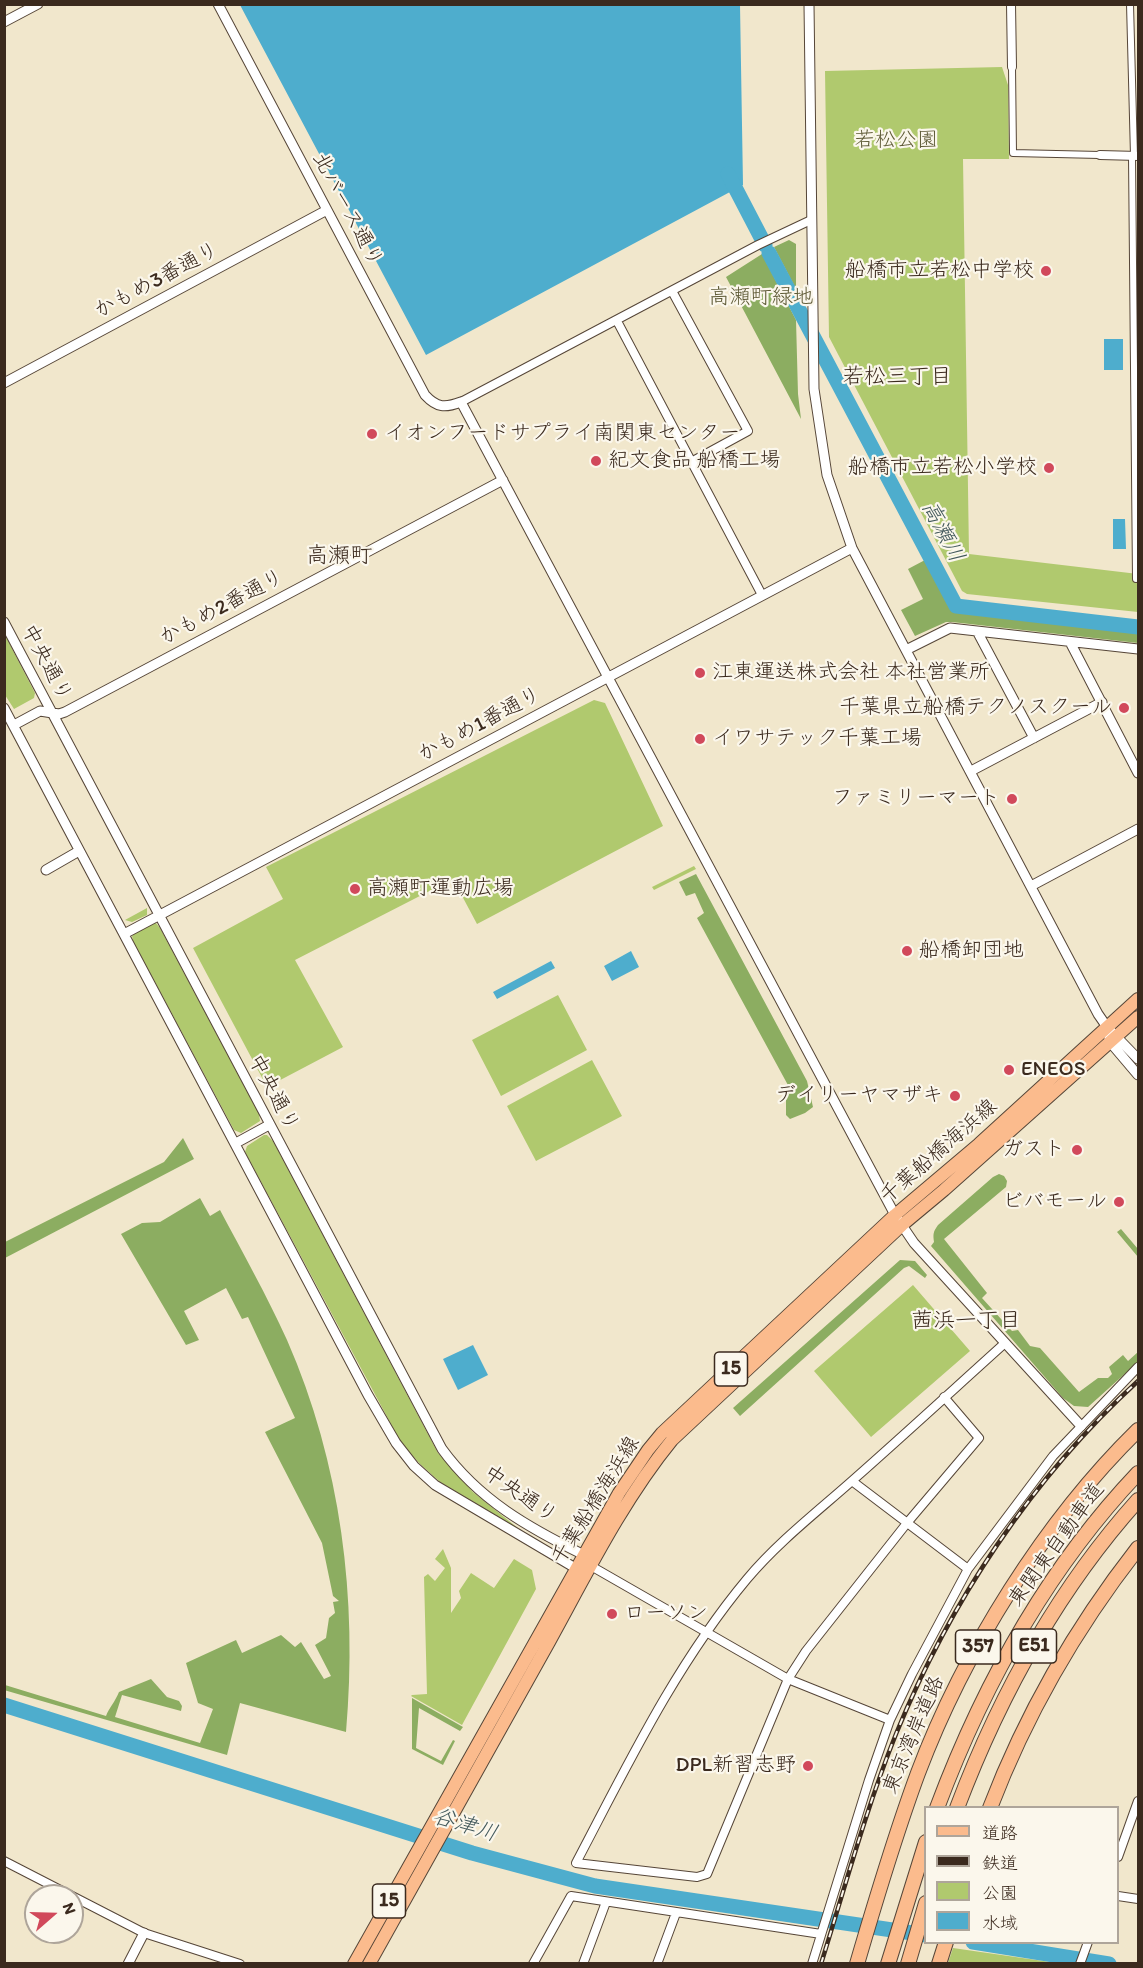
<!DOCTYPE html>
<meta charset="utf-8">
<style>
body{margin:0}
#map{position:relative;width:1143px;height:1968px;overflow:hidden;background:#f1e7cc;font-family:Itim,"Klee One",sans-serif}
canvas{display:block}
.frame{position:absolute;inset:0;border:6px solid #3b2a1e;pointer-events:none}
.legend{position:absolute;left:924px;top:1806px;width:195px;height:138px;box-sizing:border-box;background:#fbf7ec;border:2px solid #aea59a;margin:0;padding:8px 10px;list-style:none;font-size:18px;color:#3b2a1e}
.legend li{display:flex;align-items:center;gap:12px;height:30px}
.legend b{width:30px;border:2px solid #aea59a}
.north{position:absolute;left:24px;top:1884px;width:60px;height:60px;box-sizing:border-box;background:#fbf7ec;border:2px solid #aea59a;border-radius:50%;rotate:70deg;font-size:16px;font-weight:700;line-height:24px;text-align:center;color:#3b2a1e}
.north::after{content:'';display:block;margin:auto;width:21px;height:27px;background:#d1495b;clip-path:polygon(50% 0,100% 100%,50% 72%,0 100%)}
</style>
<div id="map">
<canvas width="1143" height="1968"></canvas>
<div class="frame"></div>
<ul class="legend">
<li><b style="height:8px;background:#fbbb8d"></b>道路</li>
<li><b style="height:8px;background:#3b2a1e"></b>鉄道</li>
<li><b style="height:16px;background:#b0c96e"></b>公園</li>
<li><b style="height:16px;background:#4eadcd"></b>水域</li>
</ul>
<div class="north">N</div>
</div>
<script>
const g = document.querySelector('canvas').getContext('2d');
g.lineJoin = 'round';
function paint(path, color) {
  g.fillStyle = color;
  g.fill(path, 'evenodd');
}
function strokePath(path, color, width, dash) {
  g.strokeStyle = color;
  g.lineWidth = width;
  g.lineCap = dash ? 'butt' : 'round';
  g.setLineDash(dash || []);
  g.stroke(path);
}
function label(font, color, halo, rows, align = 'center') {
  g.font = font + ' Itim,"Klee One",sans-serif';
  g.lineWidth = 4.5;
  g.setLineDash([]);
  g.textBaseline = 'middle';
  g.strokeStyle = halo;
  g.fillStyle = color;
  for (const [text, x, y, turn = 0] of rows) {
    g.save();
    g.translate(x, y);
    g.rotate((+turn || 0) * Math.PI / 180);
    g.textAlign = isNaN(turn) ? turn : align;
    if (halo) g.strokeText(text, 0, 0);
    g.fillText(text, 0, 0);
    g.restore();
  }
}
paint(new Path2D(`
 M1002 67 1008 85 1009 159H963L969 554 1138 574V612L967 594 962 591 829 337 825 71Z
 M5 635 35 693 34 698 14 709 5 695Z
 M594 700 605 703 663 826 477 924 453 879 295 960 343 1047 267 1087 193 948 283 899 266 867Z
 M694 866 696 869 654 890 652 887Z
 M147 908V915L132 922 125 920Z
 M153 923H156L160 928 259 1114 260 1121 241 1133 234 1130 133 941 132 936 134 934Z
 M558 995 587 1050 501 1096 472 1040Z
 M592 1060 622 1116 536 1161 507 1106Z
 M264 1135H267L273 1141 438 1453 473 1492 519 1529 440 1482 419 1463 400 1441 245 1152 247 1146Z
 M913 1285 970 1351 871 1437 814 1371Z
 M443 1549 451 1568V1613L461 1598 459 1591 471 1573 494 1588 514 1559 532 1570 536 1589 462 1725 411 1696 412 1695 427 1694 424 1577 428 1574 435 1581 445 1568 435 1559Z
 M953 1948 1057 1963H948Z`), '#b0c96e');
paint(new Path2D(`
 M789 240 796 244V289L774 247Z
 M762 254 796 320 798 394 801 419 726 277Z
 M925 560 952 611 1138 631V643L952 622H946L915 636 901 610 923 599 908 569Z
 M696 874 807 1081 813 1107 805 1113 790 1119 786 1115V1100L789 1087 697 918 704 913 695 893 686 896 679 882Z
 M183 1138 194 1159 5 1258V1242L164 1162Z
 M999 1174 1004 1176 1007 1181 1006 1187 944 1239 987 1293 982 1298 1012 1331 1018 1330 1030 1346 1040 1348 1079 1392 1098 1378H1108L1112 1374 1109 1367 1123 1355 1128 1361 1138 1352V1362L1088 1407 1074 1406 1063 1398 931 1246 934 1242C933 1234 933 1232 938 1225L993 1177Z
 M200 1198 210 1216 220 1210C243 1253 267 1296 287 1340 341 1463 358 1599 346 1732L240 1703 227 1755 4 1690 5 1685 106 1716C109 1708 115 1702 119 1692L151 1679 167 1697 179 1701 182 1706 181 1711 122 1695 115 1717 200 1743 213 1709 198 1703 186 1663 236 1640 242 1653 281 1635 295 1647 301 1642 324 1679 331 1676 315 1645 326 1638 329 1618 335 1613 333 1602 339 1601 333 1596 322 1543 265 1432 295 1418 248 1317 242 1319 226 1288 184 1311 199 1340 186 1345 121 1234 142 1223 160 1222Z
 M1121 1229 1138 1249V1257L1117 1232Z
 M900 1260 915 1261 927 1275 925 1278 909 1266 904 1268 740 1416 733 1408Z
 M412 1698 463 1727 460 1731 419 1708 416 1748 441 1761 453 1740 455 1741 443 1765 412 1749Z`), '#8cad61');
paint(new Path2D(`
 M240 5H740L743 185 426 355Z
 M1104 339H1123V370H1104Z
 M1113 519H1125L1126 549H1113Z
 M631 951 639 967 612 981 604 966Z
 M551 961 555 968 497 999 493 992Z
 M473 1345 488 1375 458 1390 443 1359Z`), '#4eadcd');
strokePath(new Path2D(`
 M728 174 765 245
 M769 253 956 606 1138 627
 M4 1705 472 1853 595 1886 926 1935
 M973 1942 1109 1964`), '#4eadcd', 15);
const pedestrian = new Path2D(`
 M1130 4 1134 156
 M1012 67 1013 153 1100 155
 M1132 156 1136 579`);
const minor = new Path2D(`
 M1011 4 1012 67
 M1100 155 1138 156
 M672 291 748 431 693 461
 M617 321 762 595
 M461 402 758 245 811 220
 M944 1397 979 1438 907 1523 806 1651 788 1679 707 1874 697 1877 576 1863C627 1766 676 1664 747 1579 778 1542 817 1512 853 1480 904 1435 954 1389 1005 1343
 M852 1481 968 1569
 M591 1566 788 1679 890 1720
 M1118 1857 1138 1801
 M4 1861 144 1933 240 1964
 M1118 1896 1138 1899
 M533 1964 571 1896 821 1934
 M583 1964 606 1902
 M657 1964 676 1913
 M812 1964 869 1780 890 1720 912 1674 968 1569 1053 1456 1138 1367
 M1080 1964 1088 1942`);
const tertiary = new Path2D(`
 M218 4 425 395C437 408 445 408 461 402L895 1215 914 1243 1081 1426
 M809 4 814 389 827 475 852 548 1098 1014 1107 1027 1138 1059
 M4 22 38 4
 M4 383 327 210
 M4 622 442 1449C479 1500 529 1528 584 1555L587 1559
 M978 633 1034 738
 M1070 642 1138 773
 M906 650 950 628 1138 649
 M4 708 368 1395 396 1443 414 1466 435 1485 577 1569 581 1568
 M14 725 40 711 59 714 65 712 503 480
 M971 771 1102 702
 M46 870 79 851
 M1031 886 1138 829
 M124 934 852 548
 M1109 1038 1110 1042 1138 1075
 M236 1143 269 1125
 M128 1964 144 1933`);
const primary = new Path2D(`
 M354 1964 619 1493 648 1450 662 1433 895 1215 979 1144 1138 999
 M369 1964C429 1856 489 1749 549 1642 587 1573 623 1500 672 1440L902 1225 944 1190 1138 1017`);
const trunk = new Path2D(`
 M990 1808C1026 1714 1077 1626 1138 1548
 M857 1964C876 1899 895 1835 918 1773 964 1651 1045 1521 1138 1430
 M939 1964 946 1942`);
const motorway = new Path2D(`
 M937 1808C983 1685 1048 1568 1138 1473
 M957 1808C999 1697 1059 1588 1138 1500
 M888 1964 926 1842
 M908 1964 926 1903`);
strokePath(pedestrian, '#564638', 8);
strokePath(minor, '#564638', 10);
strokePath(tertiary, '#564638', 11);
strokePath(primary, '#564638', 14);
strokePath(trunk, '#564638', 16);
strokePath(motorway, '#564638', 16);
strokePath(pedestrian, '#fff', 6);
strokePath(minor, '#fff', 8);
strokePath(tertiary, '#fff', 9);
strokePath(primary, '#fbbb8d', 12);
strokePath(trunk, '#fbbb8d', 14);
strokePath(motorway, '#fbbb8d', 14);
const rail = new Path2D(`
 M821 1964C845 1887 866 1809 896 1734 950 1602 1032 1478 1138 1381`);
strokePath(rail, '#3b2a1e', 4.5);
strokePath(rail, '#fbf7ec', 2, [7]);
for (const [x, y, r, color] of [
 [1046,271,6,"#d1495b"],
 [372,434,6,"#d1495b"],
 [596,461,6,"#d1495b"],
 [1049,468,6,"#d1495b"],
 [700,673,6,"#d1495b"],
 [1124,708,6,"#d1495b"],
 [700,739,6,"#d1495b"],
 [1012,799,6,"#d1495b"],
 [355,889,6,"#d1495b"],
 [907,951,6,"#d1495b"],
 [1009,1070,6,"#d1495b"],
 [955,1096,6,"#d1495b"],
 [1077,1150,6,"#d1495b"],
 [1119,1202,6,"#d1495b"],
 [612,1614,6,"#d1495b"],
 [808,1766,6,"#d1495b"]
]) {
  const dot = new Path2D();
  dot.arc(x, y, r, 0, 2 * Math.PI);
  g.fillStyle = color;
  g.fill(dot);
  strokePath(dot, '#fbf7ec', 2);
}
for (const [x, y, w] of [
 [731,1369,33],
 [1034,1646,45],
 [978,1647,45],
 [389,1901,33]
]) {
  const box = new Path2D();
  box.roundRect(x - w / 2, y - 17, w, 34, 4.5);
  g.fillStyle = '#fbf7ec';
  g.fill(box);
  strokePath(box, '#3b2a1e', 1.5);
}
label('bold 20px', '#3b2a1e', null, [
 ["15",731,1369],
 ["E51",1034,1646],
 ["357",978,1647],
 ["15",389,1901]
]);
label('21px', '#5e5a36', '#fbf7ec', [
 ["若松公園",896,141],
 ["高瀬町緑地",761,298]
]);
label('21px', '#3b2a1e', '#fbf7ec', [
 ["北バース通り",347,210,62],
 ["かもめ3番通り",157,281,-28],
 ["かもめ2番通り",222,608,-28],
 ["中央通り",46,663,62],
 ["かもめ1番通り",480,725,-28],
 ["中央通り",273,1093,62],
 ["千葉船橋海浜線",939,1152,-41],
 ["中央通り",520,1495,35],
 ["千葉船橋海浜線",596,1501,-58],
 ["東関東自動車道",1057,1545,-54],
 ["東京湾岸道路",914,1735,-67]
]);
label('21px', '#3b2a1e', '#fbf7ec', [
 ["船橋市立若松中学校",1034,271],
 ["イオンフードサプライ南関東センター",384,434,"left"],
 ["紀文食品 船橋工場",608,461,"left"],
 ["船橋市立若松小学校",1037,468],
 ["江東運送株式会社 本社営業所",712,673,"left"],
 ["千葉県立船橋テクノスクール",1112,708],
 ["イワサテック千葉工場",712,739,"left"],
 ["ファミリーマート",1000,799],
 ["高瀬町運動広場",367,889,"left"],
 ["船橋卸団地",919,951,"left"],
 ["ENEOS",1021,1070,"left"],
 ["デイリーヤマザキ",943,1096],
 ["ガスト",1065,1150],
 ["ビバモール",1107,1202],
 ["ローソン",624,1614,"left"],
 ["DPL新習志野",796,1766]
], 'right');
label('22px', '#3b2a1e', '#fbf7ec', [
 ["若松三丁目",897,377],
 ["高瀬町",339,556],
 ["茜浜一丁目",966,1321]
]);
label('italic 22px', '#42585b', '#fbf7ec', [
 ["高瀬川",942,532,62],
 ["谷津川",465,1826,17]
]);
</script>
